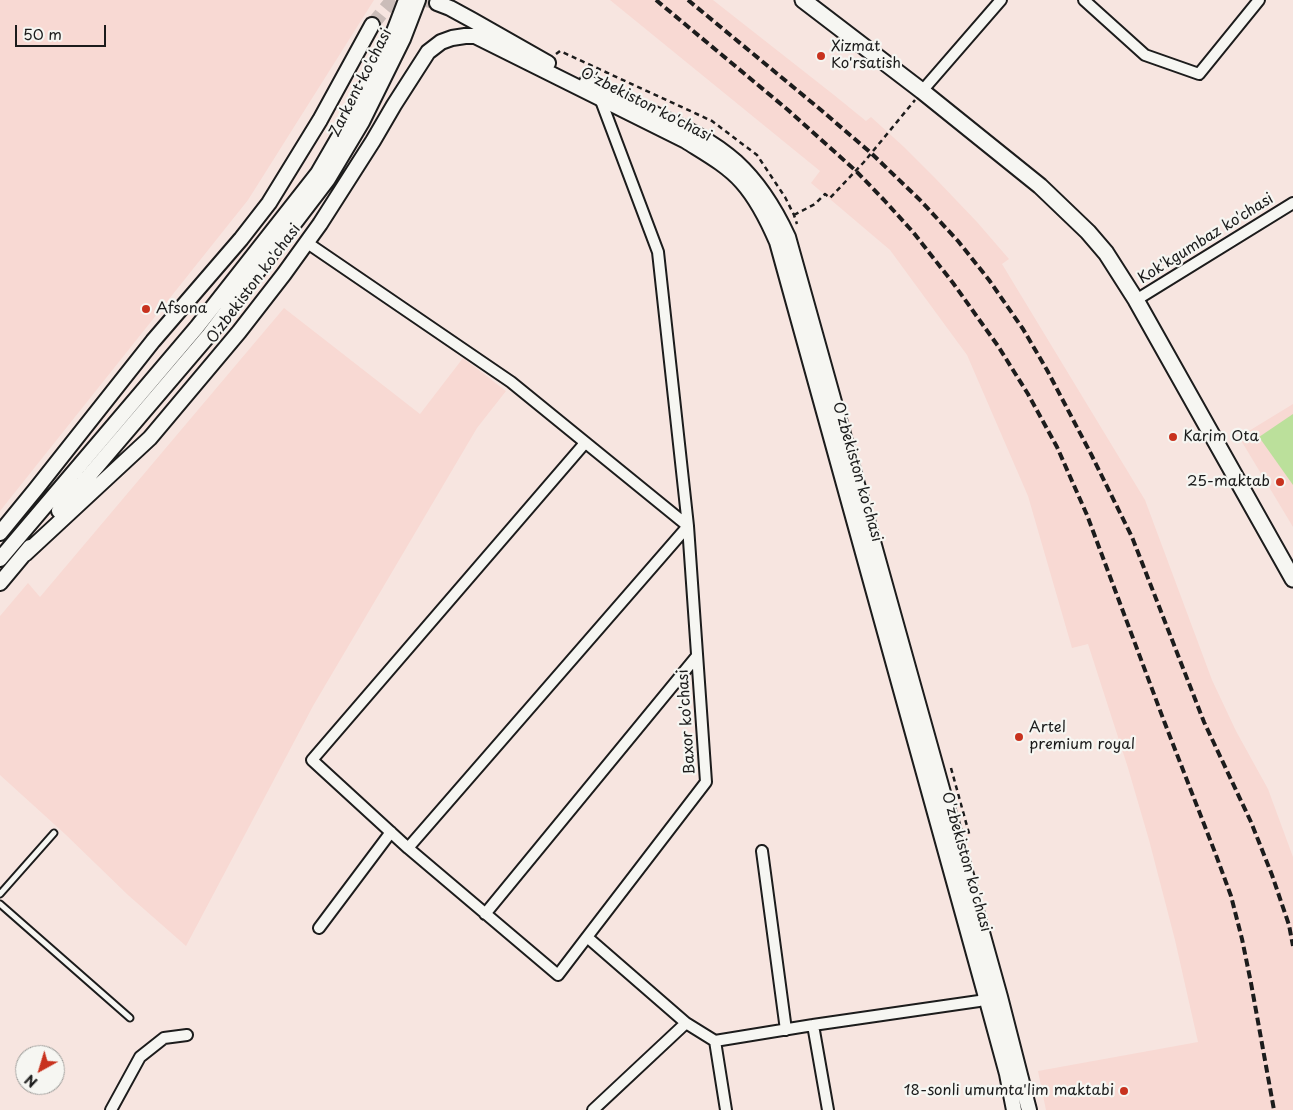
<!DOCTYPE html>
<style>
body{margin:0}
#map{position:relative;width:1293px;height:1110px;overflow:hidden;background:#f7e5e0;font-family:"Playpen Sans",sans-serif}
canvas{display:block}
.north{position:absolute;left:15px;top:1045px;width:50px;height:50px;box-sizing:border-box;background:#f6f6f2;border:1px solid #9f9f9c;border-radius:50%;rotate:219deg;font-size:14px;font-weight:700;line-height:20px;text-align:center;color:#1c1c1c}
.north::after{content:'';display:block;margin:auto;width:18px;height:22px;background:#c8321e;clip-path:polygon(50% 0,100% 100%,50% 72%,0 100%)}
.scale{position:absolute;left:15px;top:25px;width:91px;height:22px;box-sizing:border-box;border:2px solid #1c1c1c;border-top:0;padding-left:6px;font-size:15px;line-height:18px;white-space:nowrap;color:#1c1c1c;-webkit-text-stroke:4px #f6f6f2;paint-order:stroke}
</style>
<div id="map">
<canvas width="1293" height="1110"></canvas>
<div class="north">N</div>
<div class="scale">50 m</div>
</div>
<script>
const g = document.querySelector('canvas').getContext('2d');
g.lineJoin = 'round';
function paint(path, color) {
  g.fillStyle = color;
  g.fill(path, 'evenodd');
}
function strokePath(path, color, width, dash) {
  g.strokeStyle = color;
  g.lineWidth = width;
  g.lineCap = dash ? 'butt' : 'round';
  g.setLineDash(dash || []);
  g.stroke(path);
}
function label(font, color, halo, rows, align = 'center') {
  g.font = font + ' "Playpen Sans",sans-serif';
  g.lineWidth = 4.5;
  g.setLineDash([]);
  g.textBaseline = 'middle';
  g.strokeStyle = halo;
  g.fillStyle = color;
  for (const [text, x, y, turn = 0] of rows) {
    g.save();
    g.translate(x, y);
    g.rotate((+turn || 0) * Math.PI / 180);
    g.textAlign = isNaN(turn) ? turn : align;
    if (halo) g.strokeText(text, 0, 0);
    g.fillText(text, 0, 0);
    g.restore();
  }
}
paint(new Path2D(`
 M0 0H374L248 200 0 511Z
 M610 0H713L834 95 866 121 871 117 904 147 935 178 977 222 1009 259 1002 264 1145 500 1212 680 1236 731 1268 789 1293 857V1110H1046L1038 1071 1198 1042 1175 940 1149 840 1128 768 1088 644 1072 648 1028 496 967 355 890 250 811 183 820 171Z
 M284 308 420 414 463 358 506 391 477 428 313 706 186 946 128 895 65 834 0 775V616L28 583 40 597Z
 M1293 404V527L1239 437Z`), '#f8d9d3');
paint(new Path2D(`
 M1293 414V485L1259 437Z`), '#bbe09b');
strokePath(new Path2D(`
 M426 0 437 3
 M372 25 390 3 395 0`), '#cbbdb9', 14, [14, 7]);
const service = new Path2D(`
 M0 894 54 833
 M0 904 130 1018`);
const minor = new Path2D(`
 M1084 0 1145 55 1199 74 1259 0
 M922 91 1001 0
 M306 242 511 382 688 526 706 782 587 937
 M1136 300 1293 203
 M585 443 312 760 408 848 688 526 658 252 600 98
 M408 848 558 975 587 937 686 1023
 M762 851 786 1030
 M485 914 697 656
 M319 928 391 832
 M813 1025 828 1110
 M715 1041 813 1025 979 1001 986 997
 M715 1041 726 1110
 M111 1110 140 1057 164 1038 187 1035
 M593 1110 686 1023 715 1041`);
const secondary = new Path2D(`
 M437 3 450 8 472 20 548 63
 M587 82C611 93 634 104 657 115 685 128 713 141 736 162 759 183 775 209 788 237L1000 997 1029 1110
 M59 511 209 335 328 179 362 122 403 39 418 0
 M0 533 36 489 153 341 241 239 269 203 320 120 372 25
 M25 554 150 438 239 332 284 274 320 224 373 141 394 105 428 52 441 42 452 38 465 36H475L686 141C705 153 727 165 742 182 758 200 768 221 777 242L986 997 1007 1074 1014 1110
 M0 559 197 327 318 173 351 116 393 34 406 0
 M0 583 30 547`);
const primary = new Path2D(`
 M803 0 922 91 1040 186 1088 232 1106 253 1136 300 1293 579`);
strokePath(service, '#1c1c1c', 9);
strokePath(minor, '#1c1c1c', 14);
strokePath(secondary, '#1c1c1c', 18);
strokePath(primary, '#1c1c1c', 19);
strokePath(new Path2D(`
 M556 54 560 51 712 121 757 155 785 197 794 215 797 224
 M794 215 815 204 825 194 830 198 864 162 915 100
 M951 768 970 837`), '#1c1c1c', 2.5, [5, 4]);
strokePath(service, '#f6f6f2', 5);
strokePath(minor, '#f6f6f2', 10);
strokePath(secondary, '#f6f6f2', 14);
strokePath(primary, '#f6f6f2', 15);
strokePath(new Path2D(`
 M656 0 788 110 856 171 884 200 913 232 953 283 998 346 1028 394 1057 447 1087 515 1164 721 1216 855 1231 896 1242 939 1251 983 1274 1110
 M688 0 821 110 871 153 920 200 958 241 989 280 1023 329 1047 370 1091 454 1132 537 1204 722 1251 822 1272 875 1289 925 1293 946`), '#1c1c1c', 4, [8, 4]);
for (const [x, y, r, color] of [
 [821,56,5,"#c8321e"],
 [146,309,5,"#c8321e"],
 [1173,437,5,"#c8321e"],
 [1280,482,5,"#c8321e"],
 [1019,737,5,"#c8321e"],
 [1124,1091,5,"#c8321e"]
]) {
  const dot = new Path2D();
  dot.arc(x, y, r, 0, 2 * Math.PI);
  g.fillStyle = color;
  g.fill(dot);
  strokePath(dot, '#f6f6f2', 2);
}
label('15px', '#1c1c1c', '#f6f6f2', [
 ["Xizmat",831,47],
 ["Ko'rsatish",831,64],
 ["Afsona",156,309],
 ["Karim Ota",1183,437],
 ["25-maktab",1270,482,"right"],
 ["Artel",1029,728],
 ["premium royal",1029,745],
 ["18-sonli umumta'lim maktabi",1114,1091,"right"]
], 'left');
label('15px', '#1c1c1c', '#f6f6f2', [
 ["Zarkent ko'chasi",361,83,-63],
 ["O'zbekiston ko'chasi",646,105,27],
 ["Kok'kgumbaz ko'chasi",1206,239,-32],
 ["O'zbekiston ko'chasi",254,284,-53],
 ["O'zbekiston ko'chasi",857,472,74],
 ["Baxor ko'chasi",687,722,-94],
 ["O'zbekiston ko'chasi",966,862,74]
]);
</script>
